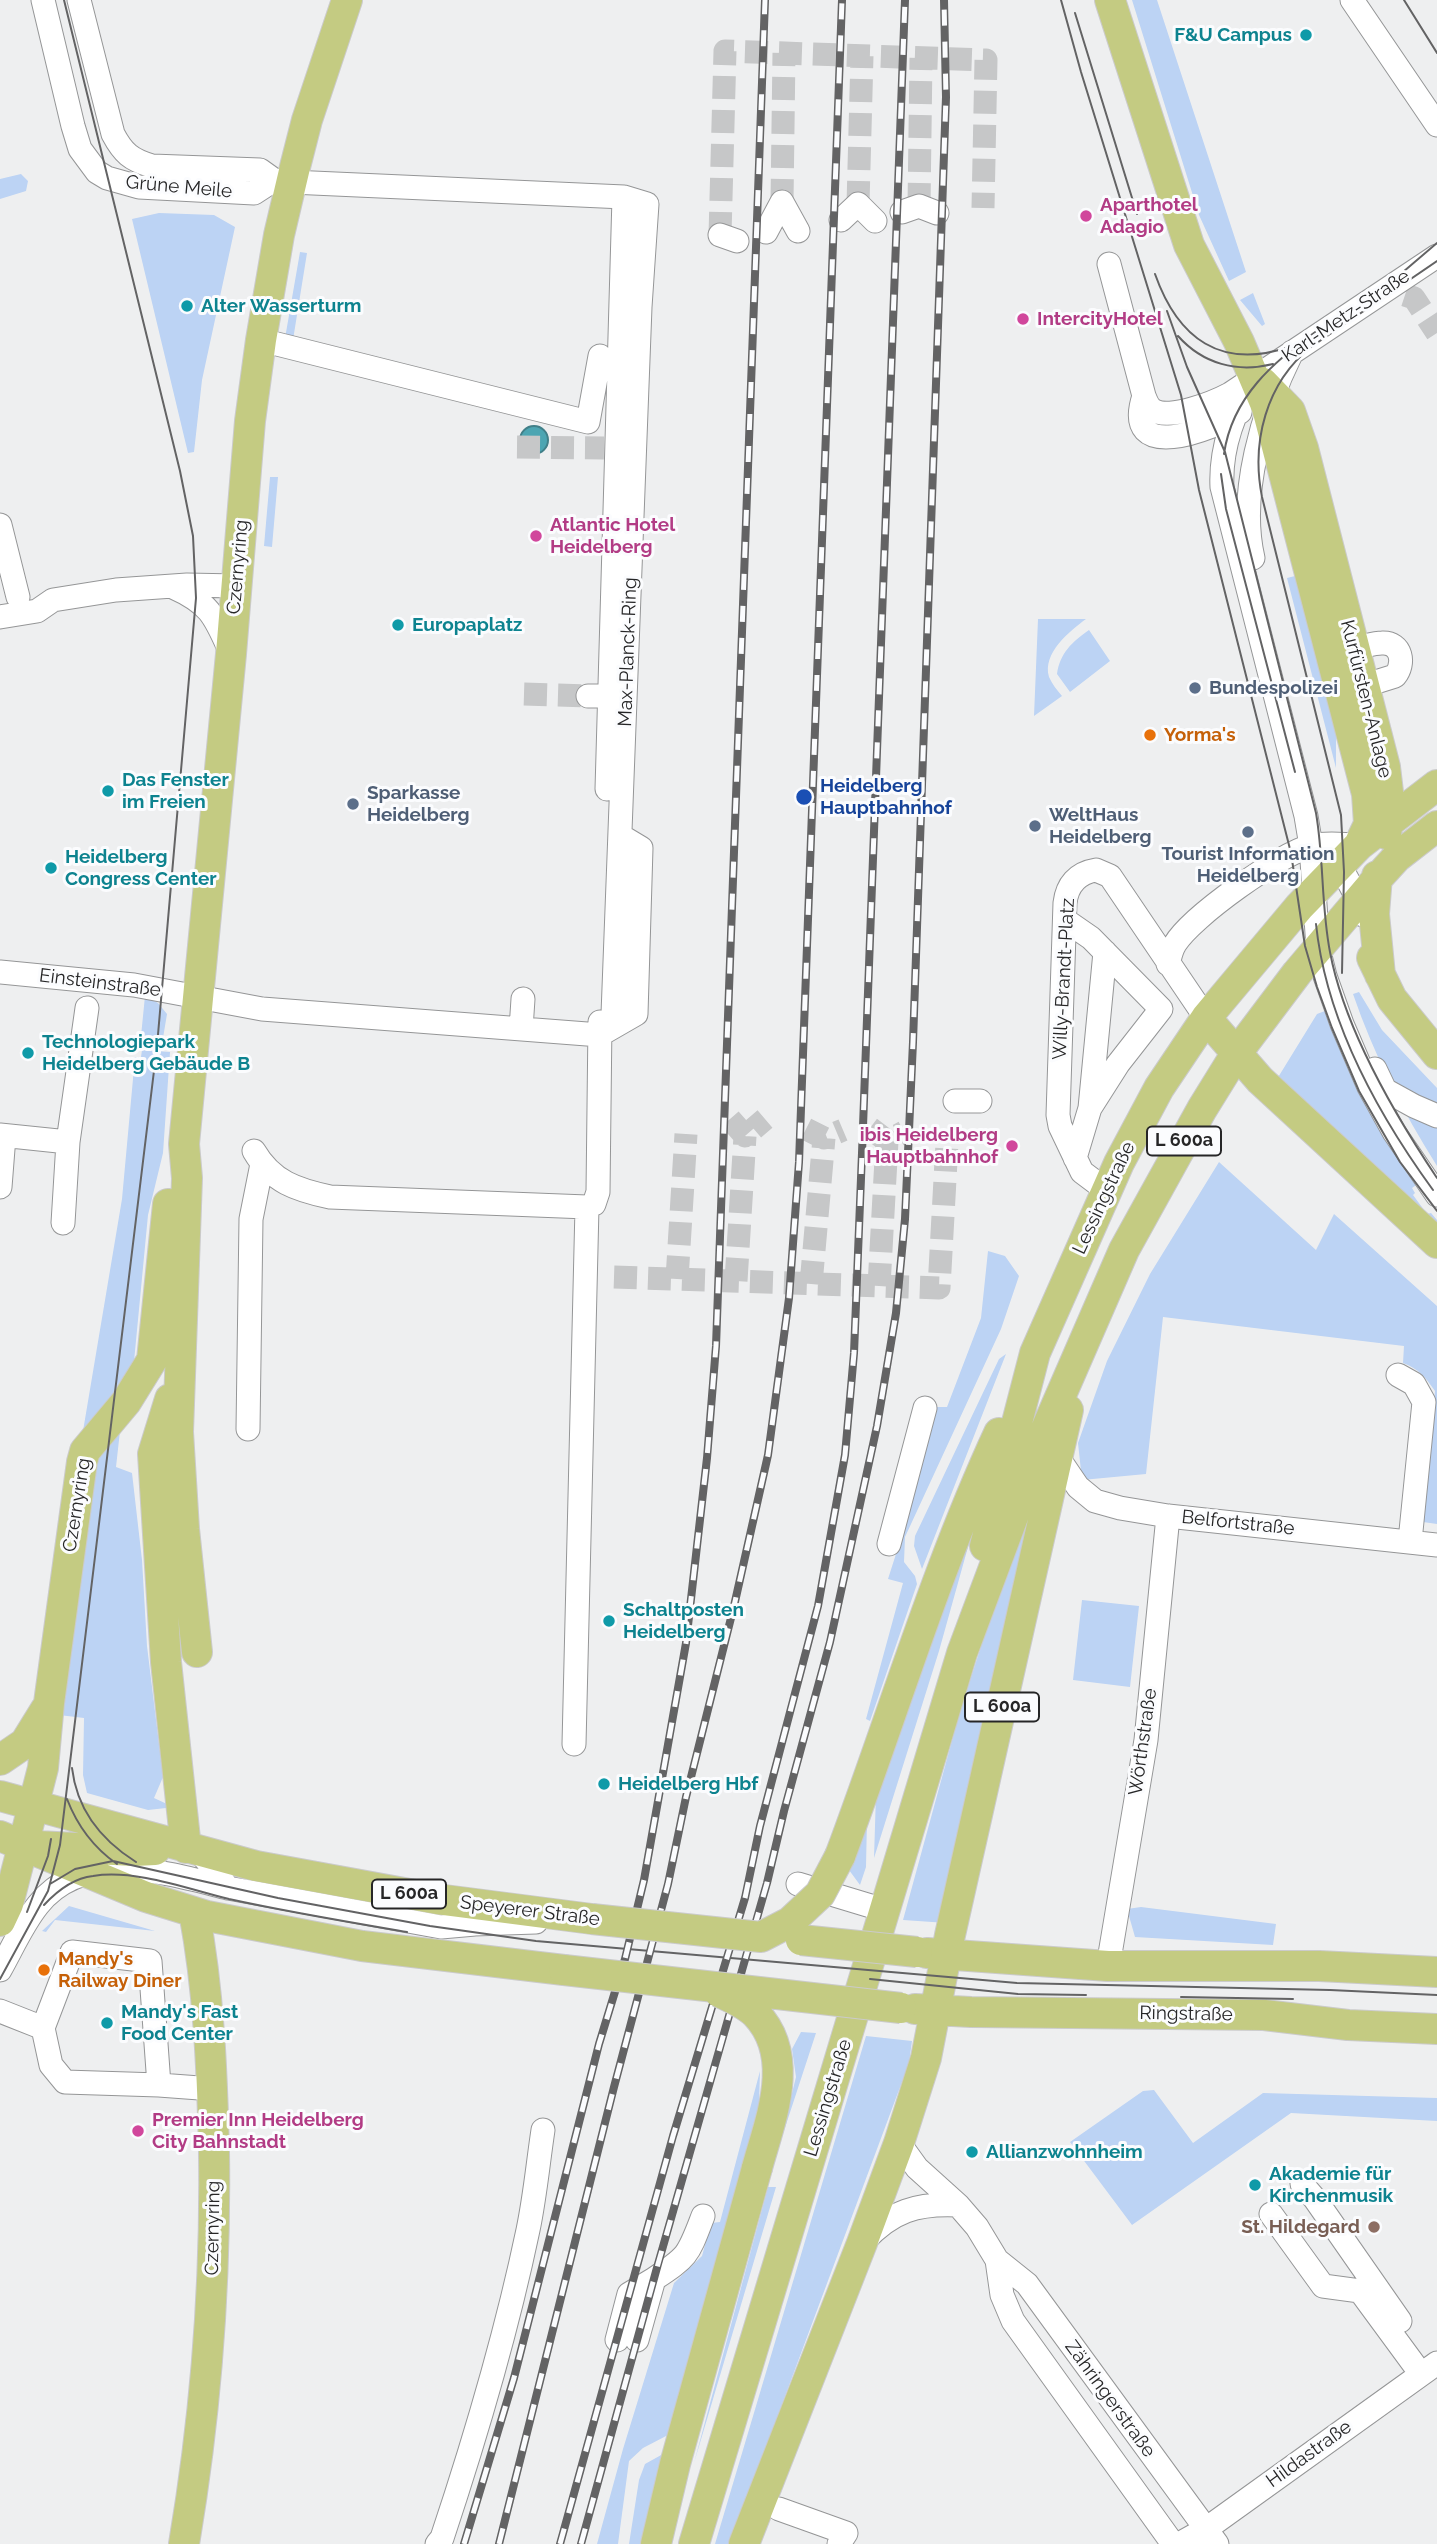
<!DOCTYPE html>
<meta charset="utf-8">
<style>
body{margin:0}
canvas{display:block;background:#eeeff0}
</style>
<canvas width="1437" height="2544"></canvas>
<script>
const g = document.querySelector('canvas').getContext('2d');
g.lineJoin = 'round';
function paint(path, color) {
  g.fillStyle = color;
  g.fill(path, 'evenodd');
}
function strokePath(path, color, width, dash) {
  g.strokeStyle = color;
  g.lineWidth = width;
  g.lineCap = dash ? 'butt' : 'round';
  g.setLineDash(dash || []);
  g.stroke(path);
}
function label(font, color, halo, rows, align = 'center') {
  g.font = font + ' Raleway,sans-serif';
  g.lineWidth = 6;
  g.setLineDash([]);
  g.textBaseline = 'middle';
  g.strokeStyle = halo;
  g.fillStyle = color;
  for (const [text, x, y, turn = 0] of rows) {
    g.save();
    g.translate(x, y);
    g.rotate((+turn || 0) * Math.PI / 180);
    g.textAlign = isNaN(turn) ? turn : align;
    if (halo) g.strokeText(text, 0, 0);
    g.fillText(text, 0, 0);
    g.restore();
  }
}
paint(new Path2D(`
 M1132 0H1157L1246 272 1229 281 1199 215Z
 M21 174 28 181 26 191 0 199V179Z
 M159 213 214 215 235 227 202 380 194 452 188 453 132 219Z
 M300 252 307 253 292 346 284 344Z
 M1253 293 1265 324 1262 326 1240 300Z
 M270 477H278L272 547 264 546Z
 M1295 576 1336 733V768L1287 578Z
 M1038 619H1086C1070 631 1042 653 1049 677 1052 684 1057 690 1062 696L1034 716Z
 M1089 630 1110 661 1070 692 1057 674C1060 653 1072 642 1089 630Z
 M1359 992 1382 1030 1437 1088V1166C1403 1112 1374 1055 1353 994Z
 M145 996 158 1003 167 1014 163 1038 141 1036Z
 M1330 1009 1419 1183 1412 1188 1415 1193 1413 1195 1427 1214 1431 1213 1437 1220V1228L1277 1079 1317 1014Z
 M142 1050 170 1052 163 1153 148 1215 133 1372 83 1431 122 1199 135 1057H141Z
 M1219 1162 1316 1250 1334 1214 1437 1306V1524L1423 1522 1435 1391C1425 1377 1419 1369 1403 1363L1404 1346 1163 1317 1146 1474 1082 1480 1078 1443 1107 1361 1150 1274Z
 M988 1251 1005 1256 1019 1276 1001 1329 905 1537 904 1562 915 1576 917 1584 870 1721 866 1719 903 1583 888 1579 910 1510 934 1407H947L981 1318Z
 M1006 1354 922 1569 914 1546 915 1536 999 1359Z
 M121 1422 116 1467 132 1473 142 1560 147 1646 163 1777 154 1798 167 1804 166 1808 148 1810 87 1793 83 1775 84 1718 59 1715 91 1466Z
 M980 1504 939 1651 874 1858 876 1794Z
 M1033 1504 1011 1592 947 1923 903 1920 959 1715 1002 1581Z
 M1082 1600 1139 1606 1130 1687 1073 1680Z
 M867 1819 866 1867 860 1885 849 1870Z
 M69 1906 155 1931 55 1920 46 1932 42 1931Z
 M1141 1907 1276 1924 1273 1945 1135 1937 1127 1909Z
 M801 2032 816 2033 779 2146 796 2077 792 2049Z
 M866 2036 912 2041 909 2063 730 2544H715Z
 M760 2071 759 2104 668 2435 643 2448 629 2461 618 2544H597L623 2449 674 2283 702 2256 711 2223 720 2222Z
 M1154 2090 1193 2143 1263 2093 1437 2098V2121L1291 2113 1132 2225 1070 2142 1143 2091Z
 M768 2187H776L694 2463Z
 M663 2454 640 2544H629L639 2480 645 2464Z`), '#bcd3f4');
const water = new Path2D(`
 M520 440a14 14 0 1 1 28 0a14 14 0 1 1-28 0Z`);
paint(water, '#4ca5b2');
strokePath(water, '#417f88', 2);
strokePath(new Path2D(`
 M782 202 784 53
 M858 204 862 56
 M919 206 921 58
 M720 235 725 51 986 60 983 208
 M1405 295 1414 298 1437 333
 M517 447 604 448
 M524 694 588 696
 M730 1119 745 1136 765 1119
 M870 1128 887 1141 904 1132
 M806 1129 824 1138 843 1130
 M614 1277 939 1288 947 1143
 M677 1279 686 1134
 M736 1281 745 1136
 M811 1284 824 1138
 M879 1286 887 1141`), '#c6c7c8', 23, [23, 11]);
const minor = new Path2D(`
 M43 0 73 126 80 149 97 172 107 178 139 187 254 193 274 180
 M79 0 113 134C123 153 131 160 152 166L260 170 274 180 291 182 624 197 647 204 640 307 613 1014 600 1035
 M1352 0 1437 125
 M902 212 919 206 937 213
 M841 220 858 204 875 221
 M766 232 782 202 798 231
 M720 235 737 241
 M1109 264 1144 396C1146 401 1148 407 1153 410 1169 421 1215 402 1230 394L1437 256
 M261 340 588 422 600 356
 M1255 376C1235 409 1220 448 1222 487L1306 816 1311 846 1318 948 1325 976 1342 1024 1369 1087 1394 1132 1437 1195
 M1144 396C1121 465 1212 430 1240 412
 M0 525 18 597
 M1253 558C1238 494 1263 410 1292 352
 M173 587C211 604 215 617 231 653
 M0 617 37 611 53 600 116 590 187 585 237 586
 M1354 648C1363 647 1373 643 1382 643 1402 642 1405 664 1395 676L1363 686
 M588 696H610
 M607 789 624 197
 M1332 851 1359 901 1363 915
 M1065 920 1091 938 1161 1009 1118 1064 1090 1108
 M1168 964C1170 957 1171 950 1175 944 1191 917 1281 853 1311 846 1326 842 1344 845 1359 845
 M0 972 134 985 262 1009 600 1035
 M521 1029 523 999
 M603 1033 636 1014 641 848 621 836
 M1375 1069 1385 1090 1414 1106 1437 1116
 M955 1101H980
 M0 1135 68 1142
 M254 1151C272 1182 297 1190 330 1197L587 1207 594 1204 598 1192 600 1022
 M1075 1158 1090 1108 1105 952
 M0 1187 4 1136
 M1106 1190 1082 1172 1060 1126 1058 1115 1065 903C1067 885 1077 873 1096 870L1110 876 1206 1018
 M63 1223 68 1142 87 1008
 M1398 1375 1414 1384 1424 1402 1410 1541
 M248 1429 251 1219 262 1164
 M1059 1459 1078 1487 1095 1501 1120 1508 1168 1516 1437 1545
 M889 1544 925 1408
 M574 1744 587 1207
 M200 1852 228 1888 441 1927 475 1924
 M798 1884 884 1910
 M474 1924 536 1922
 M1108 1966 1146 1740 1168 1516
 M0 1970C12 1949 22 1925 38 1905 84 1847 167 1873 228 1888
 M0 2011 43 2028 72 1952 150 1961 159 2085 213 2089
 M43 2028 51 2065 65 2082 159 2085
 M899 2143 917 2168 958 2205 977 2227 997 2260 1002 2295 1013 2321 1173 2544
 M1302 2184 1315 2199 1400 2321
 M1271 2214 1323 2286 1360 2291 1421 2374
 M864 2241C892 2211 917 2203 958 2205
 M997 2260 1027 2284 1217 2544
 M617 2340 629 2294 654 2279
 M637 2340 654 2279C689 2256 688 2255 703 2216
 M779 2509 846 2533 839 2544
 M437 2544 442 2538C476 2436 506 2335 528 2230 535 2197 538 2163 543 2130
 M1179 2544 1206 2529 1437 2363`);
const major = new Path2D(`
 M1110 0 1189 245 1239 342 1267 408 1367 794 1369 824 1359 845
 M1263 383 1290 411 1303 448 1385 767 1390 809 1386 834
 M1377 876 1374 914 1380 975
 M1372 958 1392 999 1437 1054
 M1206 1018 1260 1080 1437 1243
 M170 1399 153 1454 166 1662 186 1848
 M985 1546 1035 1353 1119 1163 1159 1088 1206 1018 1299 907 1359 845 1437 785
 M197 1652 184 1529 178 1432 187 1178 184 1144 231 654 250 421 261 340 279 235 295 167 307 120 347 0
 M0 1760 25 1743 46 1709
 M0 1796 256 1866 437 1899 592 1919
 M0 1836 146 1897 207 1916 362 1946 564 1970
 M37 1846 134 1851 155 1850
 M840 1856C893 1715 936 1569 999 1433
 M0 1921 8 1904 43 1768 49 1703 82 1462 85 1451 126 1402 152 1360 168 1204
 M927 1953 1108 1966H1319L1437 1972
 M915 2009 971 2012 1264 2015 1348 2025 1437 2029
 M184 2544C206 2414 216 2283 214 2151 212 2071 209 1991 194 1912
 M656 2544 675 2464 757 2168
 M694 2544 962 1653 1044 1434 1124 1250 1202 1109 1236 1054 1297 973 1376 880 1397 857 1437 826
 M744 2544 862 2243 899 2143 926 2058 950 1935 1068 1410`);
strokePath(minor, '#959697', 25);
strokePath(major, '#cbcbcb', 32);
strokePath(minor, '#fff', 23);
strokePath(major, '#c4cb82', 30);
strokePath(new Path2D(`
 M1061 0 1081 72 1181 395 1199 490 1291 853 1305 946 1317 987 1332 1028 1359 1091 1400 1162 1437 1211
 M1404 0 1437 53
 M1075 13 1137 214
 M1403 272 1437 243
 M1155 274C1178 339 1221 370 1289 347
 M1167 311 1187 367 1225 452 1316 813C1324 859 1321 906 1330 952 1344 1027 1395 1115 1437 1178
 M1178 336C1203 364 1237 373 1273 364
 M1224 454C1232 397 1274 361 1318 330
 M1221 474 1226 509 1295 772
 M1316 924C1326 1020 1377 1113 1433 1190
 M1342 973 1344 872 1341 815 1262 497C1251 442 1266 383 1311 347L1437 261
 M72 1768C77 1811 101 1840 136 1862
 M67 1799C77 1825 94 1848 117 1864
 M50 1884 75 1869 113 1861 278 1898 430 1926 536 1941 1017 1983 1330 1990 1437 1995
 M44 1905C57 1891 74 1878 93 1876 135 1869 188 1889 229 1899 288 1912 348 1922 407 1932
 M27 1912 48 1856 51 1839
 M0 1979 48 1891 60 1845 157 1046 196 598 193 536 180 471 64 0
 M870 1979 1018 1994 1086 1995
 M1181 1997 1293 1999`), '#636364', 2);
const rail = new Path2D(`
 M464 2544 514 2378 599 2044 625 1959 644 1880 686 1643 707 1458 716 1346 765 0
 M499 2544 614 2087 668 1884 686 1797 734 1606 768 1455 789 1298 799 1162 842 0
 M560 2544 673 2136 745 1898 760 1826 818 1606 845 1455 854 1353 862 1153 905 0
 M581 2544 658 2264 767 1883 784 1811 830 1642 877 1426 896 1313 905 1219 913 1042 946 97 944 0`);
strokePath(rail, '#636364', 8);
strokePath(rail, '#fbfcfe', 5, [16]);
const majorBridge = new Path2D(`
 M592 1919 761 1937 790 1922 820 1894 840 1856
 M801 1940 917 1952
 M564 1970 901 2008
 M719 1992C732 1998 746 2004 756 2014 797 2057 770 2120 757 2168`);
strokePath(majorBridge, '#cbcbcb', 32, []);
strokePath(majorBridge, '#c4cb82', 30);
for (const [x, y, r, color] of [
 [1306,35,7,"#0f9aa8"],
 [1086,216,7,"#d1479c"],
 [187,306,7,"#0f9aa8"],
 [1023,319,7,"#d1479c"],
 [536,536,7,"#d1479c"],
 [398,625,7,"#0f9aa8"],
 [1195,688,7,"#5c6f8a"],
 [1150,735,7,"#e8710a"],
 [108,791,7,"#0f9aa8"],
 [804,797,9,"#1a4fb4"],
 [353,804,7,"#5c6f8a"],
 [1035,826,7,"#5c6f8a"],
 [1248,832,7,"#5c6f8a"],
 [51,868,7,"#0f9aa8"],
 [28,1053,7,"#0f9aa8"],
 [1012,1146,7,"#d1479c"],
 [609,1621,7,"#0f9aa8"],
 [604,1784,7,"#0f9aa8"],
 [44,1970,7,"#e8710a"],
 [107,2023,7,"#0f9aa8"],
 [138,2131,7,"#d1479c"],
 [972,2152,7,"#0f9aa8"],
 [1255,2185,7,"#0f9aa8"],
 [1374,2227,7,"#8d6e63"]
]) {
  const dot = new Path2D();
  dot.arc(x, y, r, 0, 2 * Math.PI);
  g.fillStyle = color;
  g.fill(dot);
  strokePath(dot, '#fbfcfe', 2.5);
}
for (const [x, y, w] of [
 [1184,1141,74],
 [1002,1707,74],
 [409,1894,74]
]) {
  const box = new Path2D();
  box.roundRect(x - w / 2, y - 14.5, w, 29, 5);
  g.fillStyle = '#fbfcfe';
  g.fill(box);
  strokePath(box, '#262627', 2);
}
label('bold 18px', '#262627', null, [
 ["L 600a",1184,1141],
 ["L 600a",1002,1707],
 ["L 600a",409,1894]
]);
label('bold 19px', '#0d838f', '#fbfcfe', [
 ["F&U Campus",1292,35,"right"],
 ["Alter Wasserturm",201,306],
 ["Europaplatz",412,625],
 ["Das Fenster",122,780],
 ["im Freien",122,802],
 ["Heidelberg",65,857],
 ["Congress Center",65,879],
 ["Technologiepark",42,1042],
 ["Heidelberg Gebäude B",42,1064],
 ["Schaltposten",623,1610],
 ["Heidelberg",623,1632],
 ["Heidelberg Hbf",618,1784],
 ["Mandy's Fast",121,2012],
 ["Food Center",121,2034],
 ["Allianzwohnheim",986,2152],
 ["Akademie für",1269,2174],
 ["Kirchenmusik",1269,2196]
], 'left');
label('19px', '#262627', '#fbfcfe', [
 ["Grüne Meile",179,187,5],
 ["Karl-Metz-Straße",1346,316,-34],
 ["Czernyring",238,567,-85],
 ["Max-Planck-Ring",628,652,-88],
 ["Kurfürsten-Anlage",1366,699,76],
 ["Willy-Brandt-Platz",1064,979,-87],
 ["Einsteinstraße",100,983,7],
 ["Lessingstraße",1104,1198,-65],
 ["Czernyring",77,1505,-81],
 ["Belfortstraße",1238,1523,6],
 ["Wörthstraße",1143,1742,-82],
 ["Speyerer Straße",530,1911,7],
 ["Ringstraße",1186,2014,1],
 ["Lessingstraße",828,2098,-73],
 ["Czernyring",213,2228,-89],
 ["Zähringerstraße",1110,2399,54],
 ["Hildastraße",1309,2454,-36]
]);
label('bold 19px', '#b23c85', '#fbfcfe', [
 ["Aparthotel",1100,205],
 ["Adagio",1100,227],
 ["IntercityHotel",1037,319],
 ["Atlantic Hotel",550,525],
 ["Heidelberg",550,547],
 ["ibis Heidelberg",998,1135,"right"],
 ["Hauptbahnhof",998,1157,"right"],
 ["Premier Inn Heidelberg",152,2120],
 ["City Bahnstadt",152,2142]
], 'left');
label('bold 19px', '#4e5e75', '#fbfcfe', [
 ["Bundespolizei",1209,688],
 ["Sparkasse",367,793],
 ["Heidelberg",367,815],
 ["WeltHaus",1049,815],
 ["Heidelberg",1049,837],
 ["Tourist Information",1248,854,"center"],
 ["Heidelberg",1248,876,"center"]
], 'left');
label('bold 19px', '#c56008', '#fbfcfe', [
 ["Yorma's",1164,735],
 ["Mandy's",58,1959],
 ["Railway Diner",58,1981]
], 'left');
label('bold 19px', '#164399', '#fbfcfe', [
 ["Heidelberg",820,786],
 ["Hauptbahnhof",820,808]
], 'left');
label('bold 19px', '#785e54', '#fbfcfe', [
 ["St. Hildegard",1360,2227]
], 'right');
</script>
